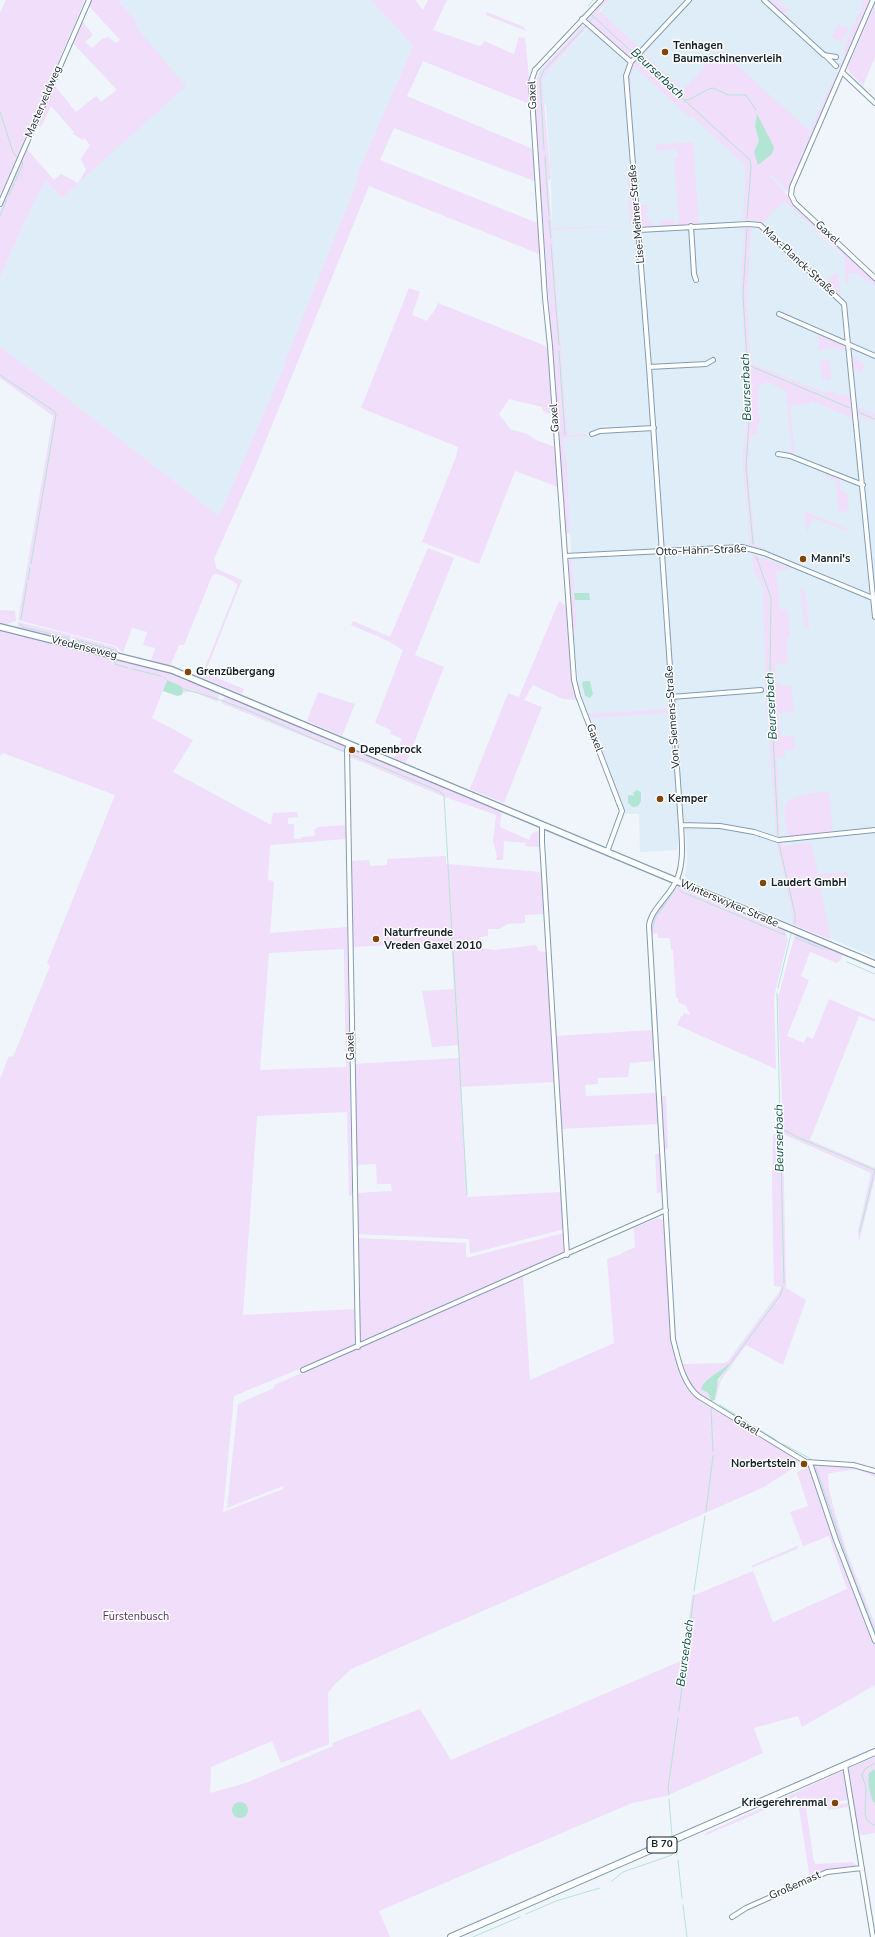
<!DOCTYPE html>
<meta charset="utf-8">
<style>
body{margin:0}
canvas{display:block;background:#eff5fa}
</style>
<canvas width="875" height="1937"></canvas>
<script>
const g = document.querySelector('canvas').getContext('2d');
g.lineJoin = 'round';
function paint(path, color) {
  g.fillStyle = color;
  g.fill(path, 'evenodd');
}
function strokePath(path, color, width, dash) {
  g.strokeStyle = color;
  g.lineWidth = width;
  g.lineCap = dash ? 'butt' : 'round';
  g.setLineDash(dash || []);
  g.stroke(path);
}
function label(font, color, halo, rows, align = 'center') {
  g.font = font + ' "Nunito Sans",sans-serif';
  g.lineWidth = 3;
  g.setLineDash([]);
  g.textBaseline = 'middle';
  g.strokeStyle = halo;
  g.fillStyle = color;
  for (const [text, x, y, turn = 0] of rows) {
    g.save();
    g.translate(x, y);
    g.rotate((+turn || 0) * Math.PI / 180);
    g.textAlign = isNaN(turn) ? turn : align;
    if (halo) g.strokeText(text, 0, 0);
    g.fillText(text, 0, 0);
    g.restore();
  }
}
paint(new Path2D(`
 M121 0H371L413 46 358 172 357 182 285 361 283 369 219 516 0 346V278L30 210 46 181 62 198 185 86 135 27 138 23 120 3Z
 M609 0H867L844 52 838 72 830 85 786 187 784 201 875 286V958L830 938 782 842H776L792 913V924L687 880 685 876 687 860 686 832 680 833 677 850 640 852 639 814H626L579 690 573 629H577L563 438 568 437 552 230 551 179 546 105H543L542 86V80L546 74 589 27Z`), '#dfedf8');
paint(new Path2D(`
 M6 0H85L32 122 34 125 0 195V13Z
 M91 0H121L120 3 138 23 136 27 186 86 62 198 46 181 30 210 0 278V210L27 149 54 180 61 174 78 183 86 170 81 159 90 145 84 138 83 140 73 134 74 132 51 106 41 127 38 125 54 85 76 112 96 96 101 102 117 90 73 43 82 21 93 35 85 42 92 48C98 43 100 39 108 37L116 43 120 40 88 5Z
 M371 0H415L423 10 428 0H447L433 30 479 46 482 45 484 41 514 54 519 37 525 38 532 105 423 61 407 96 535 150 537 182 394 128 380 160 540 224 542 255 369 186 253 472 214 559 217 569 242 580 205 673 244 689 242 694 203 678 202 675 237 587V584C230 579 223 575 215 574L212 576 184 645H179L170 666 151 661 155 648 143 645 147 632 132 628 123 653 116 646 18 620 53 416 0 378V346L219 516 283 369 285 361 357 182 358 172 413 46Z
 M603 0H609L599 11 641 49 631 59 588 22 587 16Z
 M767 0H781L779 4 789 9 786 14 796 25Z
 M861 0H872L841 68 838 67 843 59 846 41 860 12H862L863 10 861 9 863 3Z
 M875 4V57L863 86 849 71 848 67Z
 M487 12 524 27 526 31 486 15Z
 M838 24 844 27 845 25 849 29 841 42 832 37Z
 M582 25 587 28 546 74 542 80 551 179 548 180 552 228 630 225 627 173H630L636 225 552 230 568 435 586 434 588 436 563 438 567 469 570 533 566 534 538 153C537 132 530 87 540 71Z
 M720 50 810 131 830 85 838 72 840 73 790 190 787 191 772 175 770 176 794 203 875 279V286L869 280 867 282 858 273 848 274 849 283H846L844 256 784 201 762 224 746 222 743 219 746 166 691 115 690 118 634 66 630 78 632 98C626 85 626 71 636 60L638 62 641 58 640 56 643 53 683 90ZM756 115 758 116 762 125 773 145 754 149 759 141 755 129Z
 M693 142 699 224 659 226 661 225 660 220 674 219 675 224 679 221 674 158H678L677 149 656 151 655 145Z
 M640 201 641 205H647L648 213 645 214 646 220 652 221 653 226 645 227 641 221V214V221L644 226 640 221 638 202Z
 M744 228H751L753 230 751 233 747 302 751 363 823 392 833 391 837 395 850 394 852 418 812 401 810 404 790 406 795 455 792 454 786 391 767 382 761 384C755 394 759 411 760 423L757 424 758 433 753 434 752 437H750L748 467 755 545 770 552H768L750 546 743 468V451L748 412 741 286Z
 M835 273H838L840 297 826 283Z
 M409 288 420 292 412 315 427 321C430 314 435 313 438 303L543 345 548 349 553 414 544 412 542 407 509 399 499 414 510 429 527 434 536 440 555 447 558 487 515 471 479 564 422 542 456 457 458 447 361 408Z
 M818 335 843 344 845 345 846 350H842L841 348 819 350Z
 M853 357 865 365 861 373 855 374 858 373 857 368 853 367Z
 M830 360 831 380H822L820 361Z
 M857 393 858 407 875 414V422L859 416 860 425H859Z
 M825 473 840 479V489L847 493 849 513 843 510 839 513 836 480 832 481 831 478H827Z
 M804 511 848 529 847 531 813 518 807 533Z
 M428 548 454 558 415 655 444 667 406 763 394 758 402 739 390 734 391 730 375 723 403 650 388 641 351 625 353 621 390 637Z
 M752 554 791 569 776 571 780 610 788 609 790 637 786 638 788 663 775 665 776 683H781V686L791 685 794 712 778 713 781 736 794 735 795 749 785 750V757L777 758 780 837 776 836 766 700 763 588 754 571Z
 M572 558 577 629H573L567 561Z
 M800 588H803V591H805L809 628 805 629Z
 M559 601 567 607 573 685 577 698 576 700 563 699 533 685 524 700 542 707 504 803 470 789 508 693 519 697Z
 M0 610 15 611 16 621 7 624 0 623Z
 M18 622 71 635 70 641 17 629Z
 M0 630 168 671 187 682 188 679 220 693 217 702 192 691 182 693 181 686 167 680 152 718 193 740 173 772 271 825 273 813 297 812 298 817 288 818V824H294V839H301V837L315 836 314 829H317V827L346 825V839L270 845 268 880 273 881 274 883 270 933 347 927 352 1195 349 1196 347 1112 257 1116 243 1315 354 1309 355 1346 234 1396 223 1512 283 1489V1486L227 1508 238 1404 274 1388V1385L523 1276 530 1380 614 1343 607 1259 622 1254V1253L635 1247 634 1228 658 1218 664 1221 670 1329 675 1355 685 1385 694 1397 709 1407 803 1462 762 1488 351 1669 334 1685 328 1693 329 1744 281 1763 272 1741 211 1767 210 1793 246 1783 333 1746 332 1743 420 1709 451 1760 683 1660 692 1596 753 1571 773 1622 847 1589 829 1536 803 1546 790 1512 808 1506 797 1472 809 1466 840 1555 875 1646V1685L802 1727 798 1716 754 1728 763 1753 666 1796 632 1803 379 1911 390 1937H0V1079L9 1056 13 1057 50 966 47 963 115 795 3 753 0 756ZM344 949 346 1067 260 1070 269 953Z
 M73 636 115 647 122 655 71 643Z
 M318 692 355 704 342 736 307 721Z
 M225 696 345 746V753L221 703Z
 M670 709 671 713 589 718 587 714Z
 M350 748 502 811 500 826 502 828 529 840 532 833 540 831 541 847 524 846 527 843 504 841 503 860H496L497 856 493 841 496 815 442 796 350 757Z
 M829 792 833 832 790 836 787 833C786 825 784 815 785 807 788 793 818 793 829 792Z
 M776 842H782L783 846 811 842 818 874 849 872 843 887 818 877 831 940 792 924V913Z
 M446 856V864L542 872 544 914 525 915V923L508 924 499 929H488V936L480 937 481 948 494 950 536 945 539 951 546 952 555 1082 461 1087 467 1197 561 1192 564 1229 473 1253H470L469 1239 357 1234 356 1193 392 1191 391 1184H377L376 1164 355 1165 353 1064 459 1058V1045L432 1047 422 991 454 989 451 942 353 947 352 861 369 860 370 866 387 865V859Z
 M677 885 784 930 788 939 774 997 776 1069 677 1025 681 1016H682L684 1013 690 1015 686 1006 678 1002V998H676L673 950H671L670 938H658L657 933 650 934V926L654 914Z
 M795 934 843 954 841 959 837 963 810 952 801 976 809 980 787 1036 804 1043 807 1036 813 1039 829 999 875 1019V1022L859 1016 810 1140 875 1168V1177L859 1242 858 1231 871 1173 783 1134 786 1288 806 1300 783 1365 746 1345 721 1380 715 1400C715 1385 719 1377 729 1366L728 1365C720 1373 705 1377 701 1389L708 1393 711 1401C693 1391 689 1384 683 1364L724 1363 728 1361 779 1292 781 1287 774 1286 772 1184 773 1134H783L778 998Z
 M657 1004 661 1096H666L668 1148 664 1150 654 1005Z
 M653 1030 655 1061 630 1063 628 1077 598 1078V1084L585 1085 586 1096 656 1093 658 1124 560 1129 555 1036Z
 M655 1154H660L662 1192 657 1193Z
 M564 1233 565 1254 360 1344 359 1340 357 1239 358 1238 466 1243V1258Z
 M815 1465 849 1466 875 1473V1477L857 1469 831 1473 828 1474 829 1490 835 1513 848 1555 875 1624V1639L813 1469Z
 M799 1545 797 1549 751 1568 753 1565Z
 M875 1757V1769L868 1777 870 1793 875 1803V1833L863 1835 857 1833 848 1772 849 1768Z
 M843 1771 846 1777 847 1800 834 1802 835 1805 848 1803V1807L828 1810 827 1804 806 1808 814 1862 816 1864 852 1862 855 1863 856 1868 831 1871 810 1879 797 1796 704 1836 706 1833Z`), '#f0defb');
paint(new Path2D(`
 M757 114 774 147 772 154 758 165 754 152 759 141 755 126Z
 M574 593H589L590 600H575Z
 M167 680 181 686 183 690 182 695 177 696 163 691Z
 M585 681H590L593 694 590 698 585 696 582 683Z
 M637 790 641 792V801L638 806 633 807 628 803V796L630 795 634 796 633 793Z
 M728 1364 729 1366 718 1379 715 1400 711 1401 708 1393 701 1389C704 1378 720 1373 728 1364Z
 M875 1769V1803C870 1800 867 1779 869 1773Z
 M232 1810a8 8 0 1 1 16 0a8 8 0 1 1-16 0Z`), '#b3e5d5');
strokePath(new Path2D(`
 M588 6 593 0
 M591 14 635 55
 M590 21 593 17
 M637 57 750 160 751 167 747 219
 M846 66 875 1
 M848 74 852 77
 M854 79 868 92
 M870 94 875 99
 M685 100C696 99 702 90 713 88L728 95H746L756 110
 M0 112 13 152 17 158
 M544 150 540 79 544 70 586 26
 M545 156 549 216
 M9 195 23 164 22 161
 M0 216 7 199
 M549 220 551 238
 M747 229 743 295 750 409 746 467 753 544
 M551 245 559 345
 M559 351 565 435
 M748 365 850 408
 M0 375 54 411 56 415 31 564
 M860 413 875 419
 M756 556 771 598 770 672 778 835
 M28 580 30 568
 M21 619 27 583
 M20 624 23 627 69 638
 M73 639 115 650 116 653
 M114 659 115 664 128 668
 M132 669 161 676
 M164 677 166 679
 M183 689C238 702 292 731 345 752
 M348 753 439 791 444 795 467 1195
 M779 844 795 914V924
 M680 891 785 935
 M652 930 656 917 675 890
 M796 938 823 949
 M847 962 875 974
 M650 986 652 1028
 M778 988 791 934
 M777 993 784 1283
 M653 1031 654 1058
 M779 1127 797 1137 875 1170
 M860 1231 875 1170
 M729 1365 780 1296 783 1287
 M720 1405 749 1423
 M711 1408 713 1451
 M754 1426 776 1440
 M783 1444 811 1459
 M816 1468 852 1573 875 1632
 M706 1511 713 1456
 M694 1591 705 1516
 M679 1711 694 1595
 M875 1763 865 1769 862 1775 866 1788 865 1814 867 1820 870 1823 875 1825
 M669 1795 668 1788 678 1718
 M669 1799 672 1836
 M677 1850V1855
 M678 1860 682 1898
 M612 1881 623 1872 672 1855
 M683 1905 687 1937
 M526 1914 556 1901 600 1888
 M473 1937 520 1917`), '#b3e5d5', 1);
const street = new Path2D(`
 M601 0 535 70 531 82 545 298 550 346 574 680 578 696 622 811 607 852
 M689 0 631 62 626 76 649 367 681 825C682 843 684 862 677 879 671 895 650 910 649 926L673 1339C678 1358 682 1382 698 1396L806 1462 853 1465 875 1471
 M764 0 824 55 836 57
 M873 0 792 187 791 195 795 203 875 278
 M582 19 631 62
 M825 55 836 66
 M842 72 875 103
 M0 204 89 0
 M691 226 694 274 696 280
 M639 230 748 224 760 225 844 304 875 617
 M779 314 875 356
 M649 367 706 364 713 360
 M592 434 600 431 654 428
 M778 454 790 456 863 485
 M565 556 742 547 764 553 875 599
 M671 697 761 690
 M349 744 347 750 358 1347
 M681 825 720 826 754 832 778 840 875 830
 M542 826V842L567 1255
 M303 1370 666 1210
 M810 1463 836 1540 875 1641
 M845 1765 873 1937
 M732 1917 746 1908 827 1872 862 1868`);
const secondary = new Path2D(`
 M0 627 172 670 875 964`);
const primary = new Path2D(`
 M451 1937 875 1752`);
strokePath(street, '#819cb2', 6);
strokePath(secondary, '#819cb2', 8);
strokePath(primary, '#819cb2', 8);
strokePath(street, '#fff', 4);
strokePath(secondary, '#fff', 5.5);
strokePath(primary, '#fff', 6);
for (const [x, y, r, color] of [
 [665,52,4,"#834506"],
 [803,559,4,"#834506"],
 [188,672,4,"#834506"],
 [352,750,4,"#834506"],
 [660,799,4,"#834506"],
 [763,883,4,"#834506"],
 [376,939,4,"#834506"],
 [804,1464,4,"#834506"],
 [835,1803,4,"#834506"]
]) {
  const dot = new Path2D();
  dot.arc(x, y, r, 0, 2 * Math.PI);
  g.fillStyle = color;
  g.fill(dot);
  strokePath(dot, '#fff', 1.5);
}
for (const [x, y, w] of [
 [662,1845,30]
]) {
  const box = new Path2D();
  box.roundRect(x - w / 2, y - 8, w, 16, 3);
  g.fillStyle = '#fff';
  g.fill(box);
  strokePath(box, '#162129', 1);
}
label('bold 10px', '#162129', null, [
 ["B 70",662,1845]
]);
label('bold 11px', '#162129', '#fff', [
 ["Tenhagen",673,46],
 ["Baumaschinenverleih",673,59],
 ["Manni's",811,559],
 ["Grenzübergang",196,672],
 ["Depenbrock",360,750],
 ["Kemper",668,799],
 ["Laudert GmbH",771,883],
 ["Naturfreunde",384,933],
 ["Vreden Gaxel 2010",384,946],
 ["Norbertstein",796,1464,"right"],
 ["Kriegerehrenmal",827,1803,"right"]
], 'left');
label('11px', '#162129', '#fff', [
 ["Gaxel",533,95,-92],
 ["Masterveldweg",44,102,-67],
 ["Lise-Meitner-Straße",637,214,-95],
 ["Gaxel",827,233,43],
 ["Max-Planck-Straße",799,262,43],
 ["Gaxel",555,418,-94],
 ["Otto-Hahn-Straße",701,551,-2],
 ["Vredenseweg",84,648,14],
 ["Von-Siemens-Straße",673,717,-94],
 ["Gaxel",594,738,69],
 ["Winterswyker Straße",729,904,23],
 ["Gaxel",351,1046,-91],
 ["Gaxel",746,1426,32],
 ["Großemast",795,1886,-24]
]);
label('11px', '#533464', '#fff', [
 ["Fürstenbusch",136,1617]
]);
label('italic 12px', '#074d3e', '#fff', [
 ["Beurserbach",657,74,43],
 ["Beurserbach",747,387,-92],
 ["Beurserbach",772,706,-93],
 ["Beurserbach",780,1138,-91],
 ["Beurserbach",686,1653,-82]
]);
</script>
